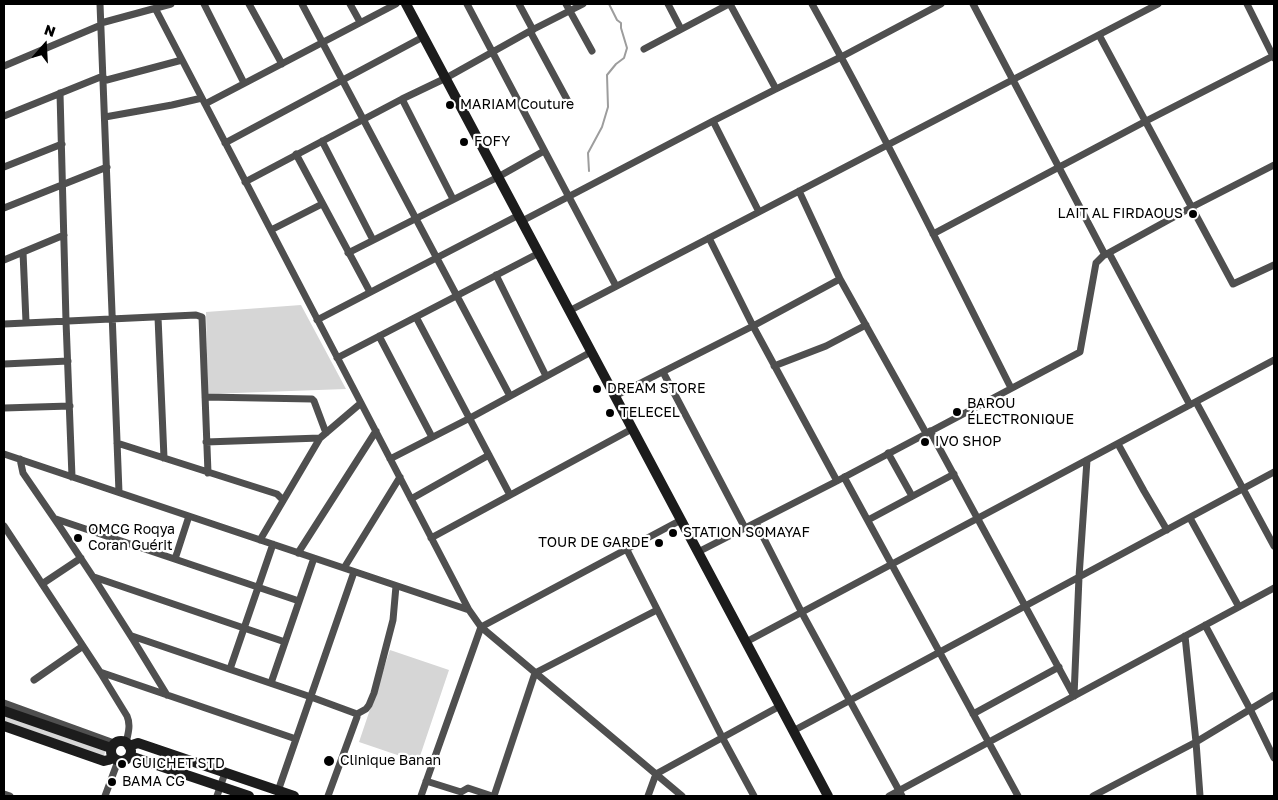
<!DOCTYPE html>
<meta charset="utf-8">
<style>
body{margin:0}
#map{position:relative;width:1278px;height:800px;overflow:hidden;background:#fff;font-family:"Golos Text",sans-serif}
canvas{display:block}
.frame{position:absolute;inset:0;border:5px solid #000;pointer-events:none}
.north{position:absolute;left:20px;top:20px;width:50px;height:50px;-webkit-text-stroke:4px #fff;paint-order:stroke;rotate:19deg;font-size:14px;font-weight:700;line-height:20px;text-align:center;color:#000}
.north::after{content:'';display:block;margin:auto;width:18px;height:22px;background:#000;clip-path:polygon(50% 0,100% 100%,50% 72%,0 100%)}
</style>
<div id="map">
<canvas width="1278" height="800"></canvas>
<div class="frame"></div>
<div class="north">N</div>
</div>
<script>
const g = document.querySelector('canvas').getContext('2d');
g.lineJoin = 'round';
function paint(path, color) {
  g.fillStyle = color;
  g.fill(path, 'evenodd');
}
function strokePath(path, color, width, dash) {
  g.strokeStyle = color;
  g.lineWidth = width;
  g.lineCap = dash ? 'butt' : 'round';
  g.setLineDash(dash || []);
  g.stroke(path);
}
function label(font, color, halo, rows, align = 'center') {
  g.font = font + ' "Golos Text",sans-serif';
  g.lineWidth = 4.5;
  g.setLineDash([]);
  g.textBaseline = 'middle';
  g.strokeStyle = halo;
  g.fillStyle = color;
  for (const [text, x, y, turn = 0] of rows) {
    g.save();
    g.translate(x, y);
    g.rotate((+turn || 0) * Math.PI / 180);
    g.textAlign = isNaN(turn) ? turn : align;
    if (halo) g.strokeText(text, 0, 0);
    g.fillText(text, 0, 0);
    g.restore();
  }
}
paint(new Path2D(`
 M301 305 346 389 208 394 206 312Z
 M390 650 449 670 418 762 359 742Z
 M4 714 106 749 103 759 4 724Z`), '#d6d6d6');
strokePath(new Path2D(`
 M589 171 588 153 602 127 608 107 607 75 616 64 624 58 627 48 621 28V23L617 20 609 4`), '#9d9d9d', 2);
strokePath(new Path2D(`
 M100 4 119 492
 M204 4 244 83
 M249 4 282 64
 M302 4 510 396
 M350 4 360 22
 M467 4 616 286
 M519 4 533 30
 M566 4 592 51
 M668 4 681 29
 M730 4 776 89
 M812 4C882 130 946 259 1011 388
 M973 4 1105 255
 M1247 4 1274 58
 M155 8 469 610 481 627 682 796
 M101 23 171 4
 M530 31 570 105
 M1099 35 1233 284 1274 265
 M644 49 729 4
 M4 66 101 25
 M103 81 182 60
 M60 93 66 321 72 477
 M402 99 453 199
 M205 104 396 4
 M4 116 103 76
 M105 117 172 105 202 98
 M713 121 759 212
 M322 141 373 240
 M225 143 423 37
 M296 154 370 292
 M4 167 62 144
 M245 182 402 99 446 78 530 31 583 4
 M799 191 840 279 926 433
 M4 208 107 167
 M522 221 713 121 776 89 841 57 941 4
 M271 230 322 204
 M933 234 1146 121 1273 56
 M709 238 753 326 837 481
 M23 252 26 322
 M348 253 498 177 544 151
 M1109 253 1190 405
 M4 260 64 235
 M496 275 546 376
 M569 311 1158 4
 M158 317 164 458
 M416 317 510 495
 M317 320 519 215
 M4 324 196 315 202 317 208 473
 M379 336 432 437
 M337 358 539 253
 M4 364 68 361
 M774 366 826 346 866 325
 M663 372 745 528
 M615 396 753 326 840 279
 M205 397 312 399 314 401 326 433
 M1196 402 1274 546
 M4 408 70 406
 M930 431 1074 696
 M206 442 320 438
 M117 443 277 494 283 500
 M1118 444 1144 491 1167 530
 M888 453 912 496
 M4 454 469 610
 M20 459 23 473C74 546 122 620 167 695
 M390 459 470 418 591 352
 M844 477 1018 796
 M411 499 489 455
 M1190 518 1239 607
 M56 519 299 601
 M868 520 954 474
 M756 523 802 613 902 796
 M4 526 100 672 127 716C131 725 128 734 126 743
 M431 538 632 429
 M260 540 320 438 361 403
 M627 550 722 737 754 796
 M698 552 837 481 1080 352 1096 263 1103 256 1192 207 1274 165
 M298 553 376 431
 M175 559 189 516
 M344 568 400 477
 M94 577 285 642
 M42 584 81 558
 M1205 625 1250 709 1274 758
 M132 636 311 697 357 714V717L328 796
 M1185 636 1196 742 1200 796
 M746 642 1274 360
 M230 669 273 544
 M100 672 296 739
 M34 680 83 646
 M271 683 314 558
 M1074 696 1079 577 1087 460
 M4 703 114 743
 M357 714 366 709 369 705 374 693 393 620 396 586
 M973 714 1059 667
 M793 731 1274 472
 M426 781 461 792 468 788 492 796
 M278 791 354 572
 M4 794 10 796
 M105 796 118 761
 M217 796 225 773
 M421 796 481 627 681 520
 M494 796 535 673 657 610
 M648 796 656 774 780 706
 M889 796 1274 588
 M1093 796 1196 742 1274 695`), '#4f4f4f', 7);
strokePath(new Path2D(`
 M406 4 828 796
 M4 711 111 748
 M4 726 104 761 108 760 113 758
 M111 751a10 10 0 1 1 20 0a10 10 0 1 1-20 0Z
 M129 746 138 743 294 796
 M130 756 249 796`), '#1c1c1c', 10);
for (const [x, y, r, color] of [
 [450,105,5,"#000"],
 [464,142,5,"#000"],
 [1193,214,5,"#000"],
 [597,389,5,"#000"],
 [957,412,5,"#000"],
 [610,413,5,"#000"],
 [925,442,5,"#000"],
 [673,533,5,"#000"],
 [78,538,5,"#000"],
 [659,543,5,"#000"],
 [329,761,6,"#000"],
 [122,764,5,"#000"],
 [112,782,5,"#000"]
]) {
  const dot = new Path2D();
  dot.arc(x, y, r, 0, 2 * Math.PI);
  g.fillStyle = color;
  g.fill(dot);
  strokePath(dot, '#fff', 2);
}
label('14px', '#000', '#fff', [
 ["MARIAM Couture",460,105],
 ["FOFY",474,142],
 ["LAIT AL FIRDAOUS",1183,214,"right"],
 ["DREAM STORE",607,389],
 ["BAROU",967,404],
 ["ÉLECTRONIQUE",967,420],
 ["TELECEL",620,413],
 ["IVO SHOP",935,442],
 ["OMCG Roqya",88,530],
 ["Coran Guérit",88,546],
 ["STATION SOMAYAF",683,533],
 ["TOUR DE GARDE",649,543,"right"],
 ["Clinique Banan",340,761],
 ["GUICHET STD",132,764],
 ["BAMA CG",122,782]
], 'left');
</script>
